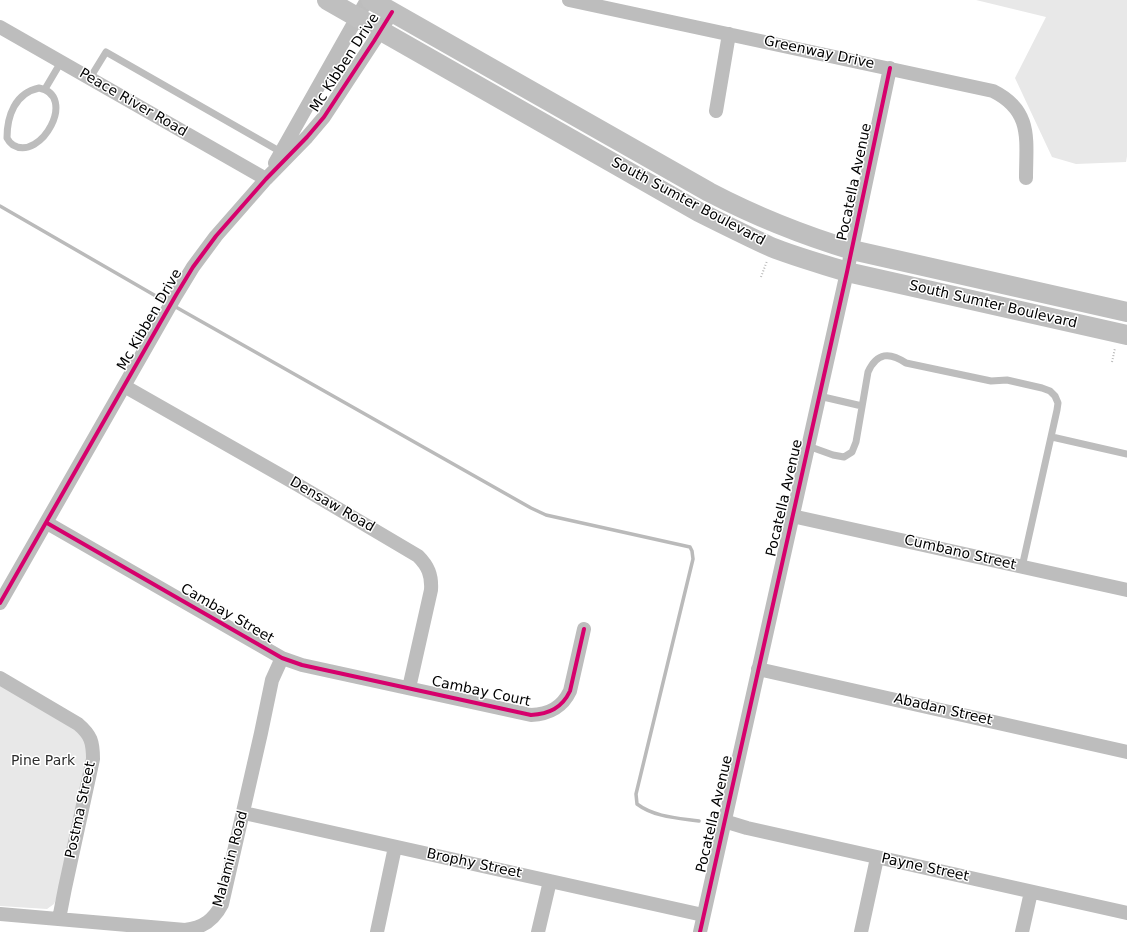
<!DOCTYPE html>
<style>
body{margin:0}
canvas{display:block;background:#fff}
</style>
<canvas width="1127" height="932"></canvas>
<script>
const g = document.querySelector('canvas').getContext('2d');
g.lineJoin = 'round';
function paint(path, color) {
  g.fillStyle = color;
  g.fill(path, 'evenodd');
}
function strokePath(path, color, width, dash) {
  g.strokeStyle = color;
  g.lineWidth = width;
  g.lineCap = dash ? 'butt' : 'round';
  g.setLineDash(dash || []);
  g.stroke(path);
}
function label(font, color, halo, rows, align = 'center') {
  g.font = font + ' "DejaVu Sans",sans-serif';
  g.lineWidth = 3;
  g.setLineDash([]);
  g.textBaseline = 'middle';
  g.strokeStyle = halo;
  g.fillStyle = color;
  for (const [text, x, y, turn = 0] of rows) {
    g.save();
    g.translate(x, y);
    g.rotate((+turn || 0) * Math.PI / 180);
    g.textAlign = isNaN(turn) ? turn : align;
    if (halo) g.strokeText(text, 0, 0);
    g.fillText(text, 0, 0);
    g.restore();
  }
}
paint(new Path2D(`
 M976 0H1127V156L1126 162 1076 164 1052 157 1015 78 1046 17Z
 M0 683 77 729 87 743 89 753 57 897 54 904 47 909 0 906Z`), '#e8e8e8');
strokePath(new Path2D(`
 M0 206 168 303
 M174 306 531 508 546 515 690 547 692 551 693 559 636 794 637 804C654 817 678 818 699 821`), '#bababa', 3.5);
strokePath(new Path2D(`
 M761 277 767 261
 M1112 362 1115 348`), '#b8b8b8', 2, [1, 2]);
strokePath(new Path2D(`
 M90 78 106 52 281 152
 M39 88C78 95 41 162 13 145 10 143 8 140 7 138 7 116 15 93 39 88Z
 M45 89 61 62
 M819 396 862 406
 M1052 437 1127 454
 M808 446 833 455 844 457 852 452 856 442 868 372C877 352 890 352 906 363L991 381 1007 380 1042 388 1050 391 1055 396 1058 403 1057 410 1022 567`), '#bdbdbd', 7);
strokePath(new Path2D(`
 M569 0 993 91C1033 111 1026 140 1026 178
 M0 27 266 179
 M716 111 729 34
 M275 163 367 0
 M124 386 298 485 418 556C428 566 432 575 431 590L409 688
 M792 516 1127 590
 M47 523 282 658 302 665 531 715C549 714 562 708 570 691L584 629
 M0 603 176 295 193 267 216 236 266 179 307 137 324 117 374 41 392 12
 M758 669 1127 752
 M0 678 78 724C91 735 93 742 93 759L65 888 59 919
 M244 813 703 915
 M724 821 747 828 1127 913
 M0 914 185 930C203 928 214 920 222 904L261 733 272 680 282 658
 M377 932 395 847
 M538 932 550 881
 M700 932 847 272 890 68
 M861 932 877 858
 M1022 932 1031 892`), '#bdbdbd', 14);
strokePath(new Path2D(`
 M327 0 699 212C723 224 747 236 771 247 796 257 822 264 847 272L1127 335
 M371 0 709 192C755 216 802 235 852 250L1127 312`), '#bfbfbf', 20);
strokePath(new Path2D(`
 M47 523 282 658 302 665 531 715C549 714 562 708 570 691L584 629
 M0 603 176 295 193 267 216 236 266 179 307 137 324 117 374 41 392 12
 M700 932 847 272 890 68`), '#d6006c', 4);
label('14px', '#000', '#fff', [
 ["Greenway Drive",819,53,12],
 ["Mc Kibben Drive",345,63,-57],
 ["Peace River Road",133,103,30],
 ["Pocatella Avenue",855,182,-78],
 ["South Sumter Boulevard",688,202,28],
 ["South Sumter Boulevard",993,305,13],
 ["Mc Kibben Drive",150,320,-60],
 ["Pocatella Avenue",785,498,-77],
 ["Densaw Road",332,505,30],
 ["Cumbano Street",960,553,13],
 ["Cambay Street",227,614,30],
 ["Cambay Court",481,692,12],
 ["Abadan Street",943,710,13],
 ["Postma Street",81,810,-78],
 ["Pocatella Avenue",715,814,-77],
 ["Malamin Road",231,859,-75],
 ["Brophy Street",474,864,12],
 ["Payne Street",925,868,12]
]);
label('14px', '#2d2d2d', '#fff', [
 ["Pine Park",43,761]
]);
</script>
